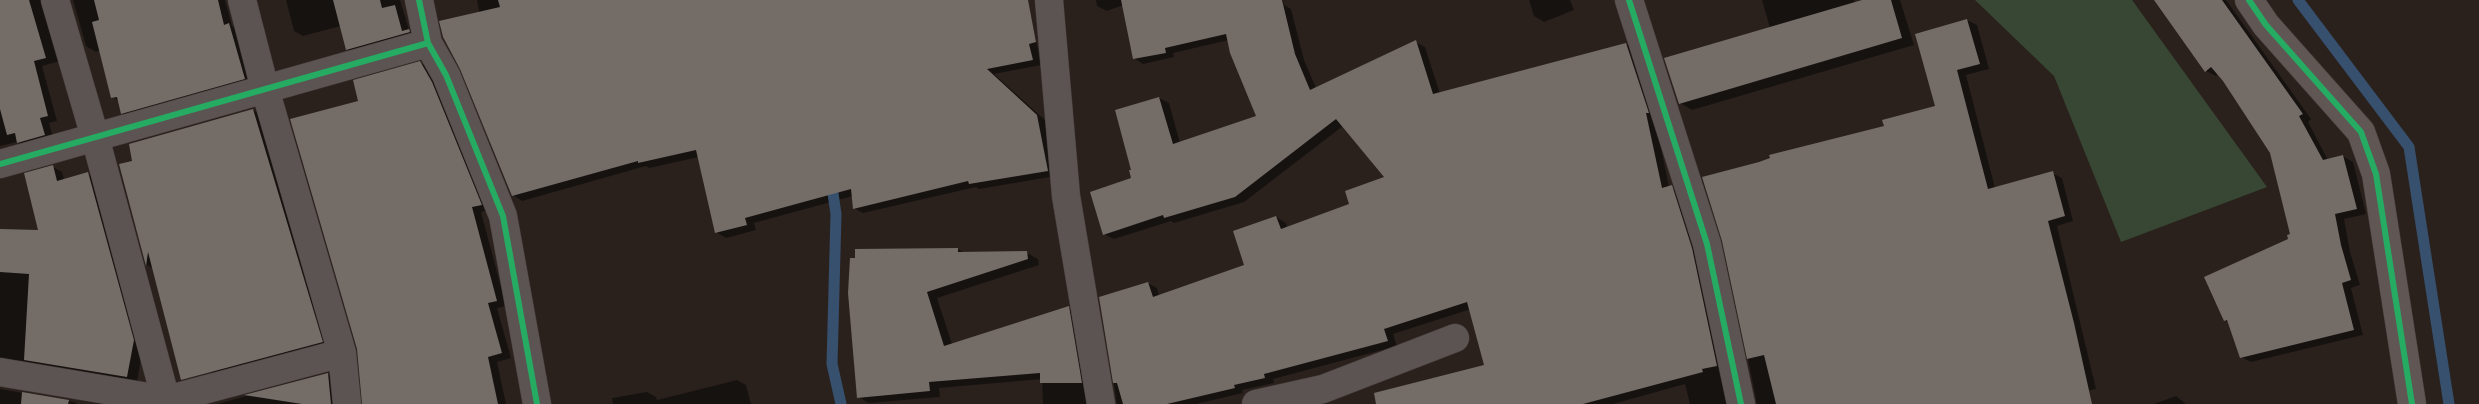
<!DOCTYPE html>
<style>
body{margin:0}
canvas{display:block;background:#2a211d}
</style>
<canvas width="2479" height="404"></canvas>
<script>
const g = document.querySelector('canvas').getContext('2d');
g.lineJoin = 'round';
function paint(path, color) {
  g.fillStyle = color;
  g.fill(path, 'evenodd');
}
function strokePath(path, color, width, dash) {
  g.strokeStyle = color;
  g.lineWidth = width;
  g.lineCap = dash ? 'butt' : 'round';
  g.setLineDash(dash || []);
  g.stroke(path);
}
paint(new Path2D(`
 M1975 0H2132L2267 187 2121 242 2054 76Z`), '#374733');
paint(new Path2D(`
 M0 0H50L64 60 42 66 57 121 49 123 54 140 28 148 17 142 0 146Z
 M73 0H225L232 26 238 30 253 84 132 118 122 113 119 101 112 97 100 50 96 52 86 46Z
 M286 0H400L409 30 418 35 356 54 347 49 341 26 303 36 294 31Z
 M477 0H971L1022 11 1031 16 1041 65 994 74 1046 121 1056 176 979 189 976 187 863 213 854 208 853 196 754 223 756 230 726 238 716 232 699 157 649 168 646 166 522 201 513 195Z
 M1096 0H1283L1284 5 1291 9 1304 60 1316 88 1415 42 1425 47 1440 94 1626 44 1635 49 1655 118 1669 187 1681 192 1733 404H1690L1685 384 1613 404H1405L1486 366 1471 309 1393 334 1397 346 1273 379 1274 383 1242 390 1243 393 1196 404H1117L1100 298 1148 283 1157 288 1159 296 1246 265 1276 217 1286 223 1287 228 1351 205 1386 178 1343 126 1244 202 1174 223 1171 221 1114 239 1104 234 1133 179V171L1159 98 1169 103 1180 143 1258 117 1229 40 1173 53 1174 57 1143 64 1134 58 1123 5 1107 11 1097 6Z
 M1529 0H1570L1574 10 1544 22 1534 16Z
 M1762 0H1854L1855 4 1867 0H1900L1914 45 1692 110 1680 103 1770 28Z
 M2156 0H2226L2311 119 2308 122 2328 160 2343 156 2353 162 2366 214 2344 219 2350 252 2360 285 2351 288 2363 335 2251 362 2241 357 2229 323 2225 320 2292 235 2271 152 2219 74 2216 76 2206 71Z
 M1967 20 1977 25 1989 69 1966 75 1995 188 2052 173 2062 178 2073 221 2057 226 2096 389 2027 404H1757L1724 240 1885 127 1936 107 1916 35Z
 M420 63 430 68 490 210 481 212 506 306 497 308 511 358 497 362 506 404H364L359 102Z
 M253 110 262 115 331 347 219 377 211 372 189 378 180 373 154 269 147 265 120 165 133 162Z
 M53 167 62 172 64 180 88 174 98 179 143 346 137 382 0 365V230L40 232Z
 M958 249 965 253H1027L1038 259 1039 265 937 298 952 344 1069 308 1080 314 1095 404H1043L1042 379 939 388 940 397 869 403 858 397 856 250Z
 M328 374 338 380 340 404H217Z
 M737 380 746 385 751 404H613L612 398 647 392 656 397 657 400Z
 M0 389 74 402 78 404H0Z
 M2176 396 2186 404H2154Z`), '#0007');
strokePath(new Path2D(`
 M2298 0 2409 147 2449 404
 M831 180 836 214 832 364 841 404`), '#36506e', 11);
paint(new Path2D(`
 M0 0H29L46 58 34 61 48 116 40 118 45 135 17 143 15 133 7 135 0 109Z
 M94 0H218L224 25 229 23 245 79 121 114 117 97 111 98 92 22 99 20Z
 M333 0H380L382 8 395 5 402 31 409 29 410 32 346 50Z
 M498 0H1028L1036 42 1029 44 1033 60 987 69 1037 115 1048 171 969 184 968 181 853 209 851 189 745 218 747 225 715 233 696 150 638 163V161L512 196 460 69 443 37 439 21 500 7Z
 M1121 0H1282L1295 54 1310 90 1416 40 1433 94 1626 43 1649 113H1646L1662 188 1672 185 1692 248 1717 366 1702 369 1703 372 1583 404H1376L1374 393 1484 365 1467 302 1384 329 1388 341 1264 374 1265 378 1234 385 1235 388 1167 404H1123L1117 383H1113L1099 297 1148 282 1153 297 1244 265 1233 231 1276 216 1281 229 1349 204 1345 191 1384 177 1336 119 1235 197 1164 218 1163 215 1103 235 1090 192 1131 178 1129 170H1131L1115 110 1159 97 1173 144 1256 116 1230 53 1226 34 1165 48 1166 53 1133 59Z
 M1862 0H1891L1902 38 1679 104 1664 58Z
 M2154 0H2222L2303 114 2299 116 2323 160 2343 155 2357 209 2335 214 2341 245 2351 280 2342 283 2354 330 2240 358 2227 320 2224 321 2204 277 2288 239 2287 235 2290 234 2270 153 2223 81 2211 67 2205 72Z
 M1967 19 1980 64 1957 70 1988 189 2053 171 2065 216 2048 221 2074 323 2092 404H1776L1764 355 1747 359 1722 241 1702 177 1759 162 1770 158 1769 155 1884 126 1882 120 1935 106 1915 34Z
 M420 61 432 82 482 205 472 207 497 301 488 303 502 353 488 357 498 404H362L357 349 290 119 358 101 353 80Z
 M253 109 323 342 181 380 148 252 146 266 119 164 132 161 129 144Z
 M53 165 57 181 88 172 134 340 127 377 24 360 29 274 0 272V229L38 230 24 173Z
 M958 248V252L1027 251 1028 259 927 292 944 346 1069 306 1082 383H1040V373L929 382 930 391 857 398 848 293 850 258H855V249Z
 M328 373 331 404H302L244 395Z
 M22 392 69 400 68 404H21Z`), '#736c67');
const street = new Path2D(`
 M55 0 95 137 166 400
 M242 0 265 89 342 353 347 404
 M419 0 428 43 446 75 503 216 537 404
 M1049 0 1066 196 1101 404
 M1629 0 1707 244 1741 404
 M0 164 428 43
 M0 372 166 400 342 353
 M1256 404 1323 389 1455 338`);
const secondary = new Path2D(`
 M2249 0 2266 25 2361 132 2376 174 2412 404`);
strokePath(street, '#443c39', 29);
strokePath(secondary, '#443c39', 29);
strokePath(street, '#5c5452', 28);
strokePath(secondary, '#605654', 28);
strokePath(new Path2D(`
 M419 0 428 43 446 75 503 216 537 404
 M1629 0 1707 244 1741 404
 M2249 0 2266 25 2361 132 2376 174 2412 404
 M0 164 428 43`), '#26ab63', 6);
</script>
